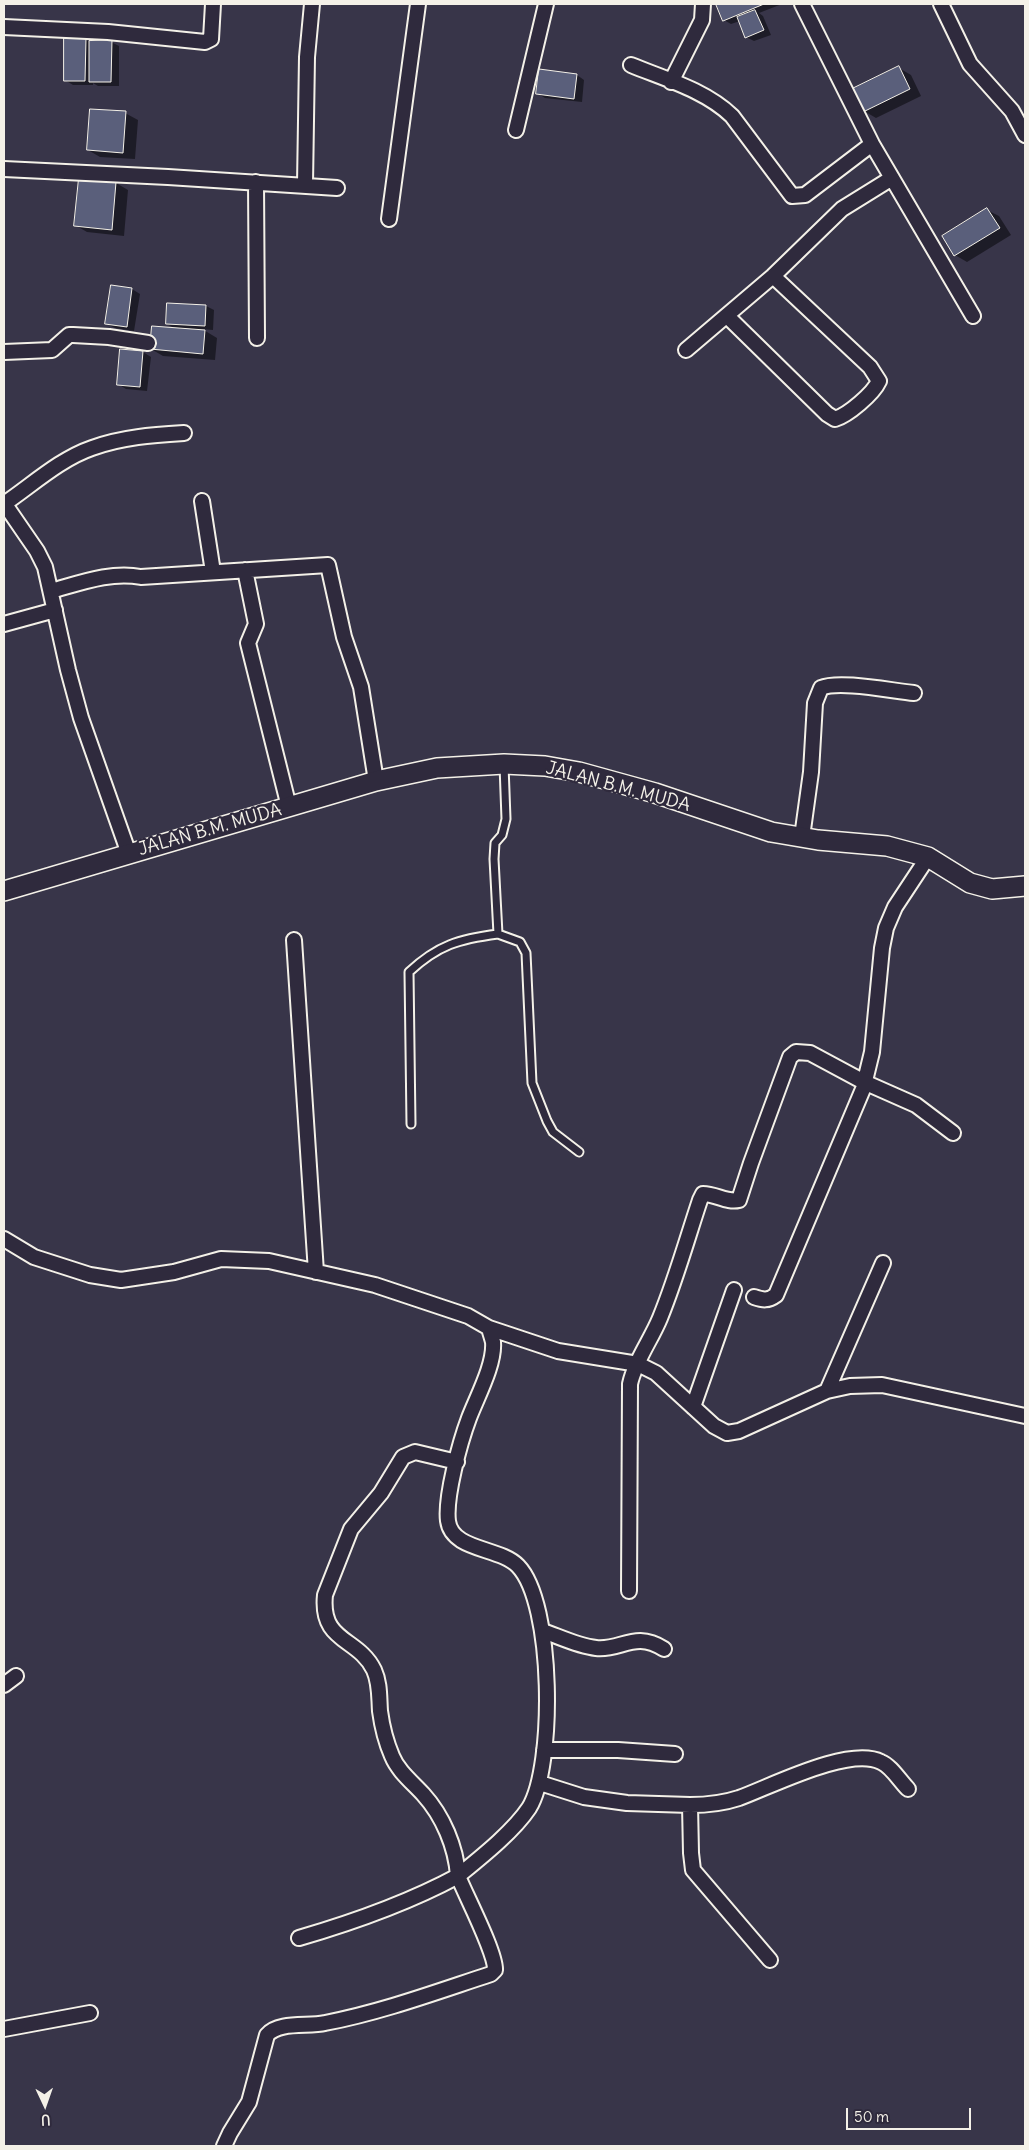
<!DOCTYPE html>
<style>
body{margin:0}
#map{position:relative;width:1029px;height:2150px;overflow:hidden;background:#383549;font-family:Delius,sans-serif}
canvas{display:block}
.frame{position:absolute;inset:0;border:5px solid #f4f1e8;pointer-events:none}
.north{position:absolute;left:20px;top:2080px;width:50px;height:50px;-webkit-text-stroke:4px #2f2a3d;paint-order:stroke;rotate:177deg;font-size:14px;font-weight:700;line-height:20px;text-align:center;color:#f4f1e8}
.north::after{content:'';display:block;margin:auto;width:18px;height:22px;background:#f4f1e8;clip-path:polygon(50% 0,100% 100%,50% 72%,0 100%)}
.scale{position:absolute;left:846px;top:2108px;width:125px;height:22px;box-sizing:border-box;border:2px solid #f4f1e8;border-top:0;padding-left:6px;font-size:15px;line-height:18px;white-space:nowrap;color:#f4f1e8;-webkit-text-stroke:4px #2f2a3d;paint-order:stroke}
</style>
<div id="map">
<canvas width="1029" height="2150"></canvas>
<div class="frame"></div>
<div class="north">U</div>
<div class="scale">50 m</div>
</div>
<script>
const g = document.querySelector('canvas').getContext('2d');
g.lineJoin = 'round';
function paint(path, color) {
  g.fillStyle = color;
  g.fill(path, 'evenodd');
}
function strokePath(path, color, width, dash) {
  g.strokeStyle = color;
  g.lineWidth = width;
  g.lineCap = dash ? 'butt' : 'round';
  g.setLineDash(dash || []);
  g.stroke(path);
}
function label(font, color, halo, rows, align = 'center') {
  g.font = font + ' Delius,sans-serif';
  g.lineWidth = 4.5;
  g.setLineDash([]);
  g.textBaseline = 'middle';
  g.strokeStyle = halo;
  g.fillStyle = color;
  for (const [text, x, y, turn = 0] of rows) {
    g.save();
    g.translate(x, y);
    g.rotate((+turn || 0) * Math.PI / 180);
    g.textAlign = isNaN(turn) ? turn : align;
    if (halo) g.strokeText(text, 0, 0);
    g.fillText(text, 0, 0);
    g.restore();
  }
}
paint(new Path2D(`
 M717 4H782L759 13 763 16 771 35 754 41 746 37 740 21 731 24 724 20Z
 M85 39 90 42H111L119 46V86H98L93 83V85H73L65 80Z
 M899 68 911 75 921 96 876 118 864 111Z
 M577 75 584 80 582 102 545 98 537 93Z
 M125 113 138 120 135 159 100 157 88 150Z
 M80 180 116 183 128 190 124 236 87 232 75 225Z
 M987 210 999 216 1011 235 967 262 955 255Z
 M112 286 132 289 140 294 134 331 115 328 107 324Z
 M168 304 206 306 214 310 213 330 202 329 217 338 215 360 163 356 151 349 176 329 167 324Z
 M122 350 143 352 151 357 147 391 126 389 118 384Z`), '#0007');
const building = new Path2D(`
 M716 4H764L723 21Z
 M755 10 764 30 745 38 737 17Z
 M64 38H86L85 81H64Z
 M112 40 111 82H89V41Z
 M899 66 910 89 863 112 852 89Z
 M539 69 577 74 574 99 536 94Z
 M90 109 126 111 123 153 87 150Z
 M79 178 116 182 112 230 74 226Z
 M987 208 1000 228 954 256 942 236Z
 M111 285 132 288 127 327 105 324Z
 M167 303 206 305 205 326 166 324Z
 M152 326 205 330 203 354 150 349Z
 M120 349 143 351 140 387 117 385Z`);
paint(building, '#5a5f7b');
strokePath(building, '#f4f1e8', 1);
const lane = new Path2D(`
 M504 765 506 819 502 835 495 843 494 859 498 934 520 942 526 953 532 1083 547 1121 553 1132 579 1152
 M411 1124 409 972C438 945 459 939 498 934`);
const street = new Path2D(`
 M802 4 872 144 973 316
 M941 4 970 64 1012 111 1025 135
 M4 27 108 32 205 42 211 39 213 4
 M631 65C665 79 705 90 732 116L792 196 805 195 872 144
 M671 82 702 20 703 4
 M516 130 546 4
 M4 169 168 177 337 188
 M256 182 257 338
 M305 184 307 57 312 4
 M389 219 418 4
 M727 316 827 414 835 419C848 415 873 394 879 381L870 367 773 276
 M686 350 773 276 842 209 892 178
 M4 352 52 350 69 335H73L109 337 148 343
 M202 501 213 572
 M4 503 37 551 45 567 68 670 81 718 129 854
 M4 504C32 485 60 459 92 448 122 437 153 435 184 433
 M245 570 256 624 248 643 289 807
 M51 591C80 583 111 571 141 577L328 565 344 637 361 687 376 781
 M4 624 55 610
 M802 837 811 772 815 703 821 688C839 680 892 691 914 693
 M294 940 316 1272
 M4 1239 34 1257 90 1275 121 1280 174 1272 221 1259 269 1261 375 1285 468 1316 489 1328C490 1332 492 1338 493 1342 495 1364 477 1397 469 1418 460 1442 445 1497 448 1521 452 1551 500 1547 518 1566 554 1603 555 1766 529 1808 513 1832 480 1858 458 1876 456 1847 443 1816 423 1794 412 1782 398 1771 392 1756 386 1742 382 1726 380 1711 379 1697 380 1683 374 1670 358 1637 320 1643 325 1595L351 1529 381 1493 403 1457 415 1452 457 1462
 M754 1297C763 1300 768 1301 776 1295L863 1089 872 1052 882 948 886 928 895 907 928 857
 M489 1328 558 1351 638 1364 656 1373 714 1426 727 1433 739 1431 827 1391 850 1386 882 1385 1025 1416
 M827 1391 883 1263
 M693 1407 734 1290
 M629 1591 630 1384C635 1361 651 1340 660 1318 676 1279 687 1239 700 1200L703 1194C716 1194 727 1203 739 1200L751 1163 790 1057 796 1052 810 1053 864 1082 916 1105 953 1133
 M543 1631C560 1637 578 1646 596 1648 621 1651 635 1630 664 1649
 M4 1685 16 1676
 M544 1750H618L675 1754
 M540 1783 584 1797 627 1803 690 1805 691 1853 693 1870 770 1960
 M690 1805C707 1805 724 1803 739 1798 772 1786 849 1746 881 1762 891 1766 900 1781 908 1789
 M4 2029 90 2013
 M224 2146 230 2133 249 2102 267 2035C279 2021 308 2027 325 2023 382 2012 436 1992 491 1974L495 1970C496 1953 466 1896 458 1876 408 1903 354 1922 299 1938`);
const secondary = new Path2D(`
 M4 891 376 781 437 768 504 764 545 766 579 772 655 793 771 832 818 840 887 846 928 857 970 883 992 889 1025 886`);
strokePath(lane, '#f4f1e8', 11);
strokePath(street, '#f4f1e8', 18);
strokePath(secondary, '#f4f1e8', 22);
strokePath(lane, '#2f2a3d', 7);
strokePath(street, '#2f2a3d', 14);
strokePath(secondary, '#2f2a3d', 19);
label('18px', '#f4f1e8', '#2f2a3d', [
 ["JALAN B.M. MUDA",618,787,15],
 ["JALAN B.M. MUDA",210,830,-16]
]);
</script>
